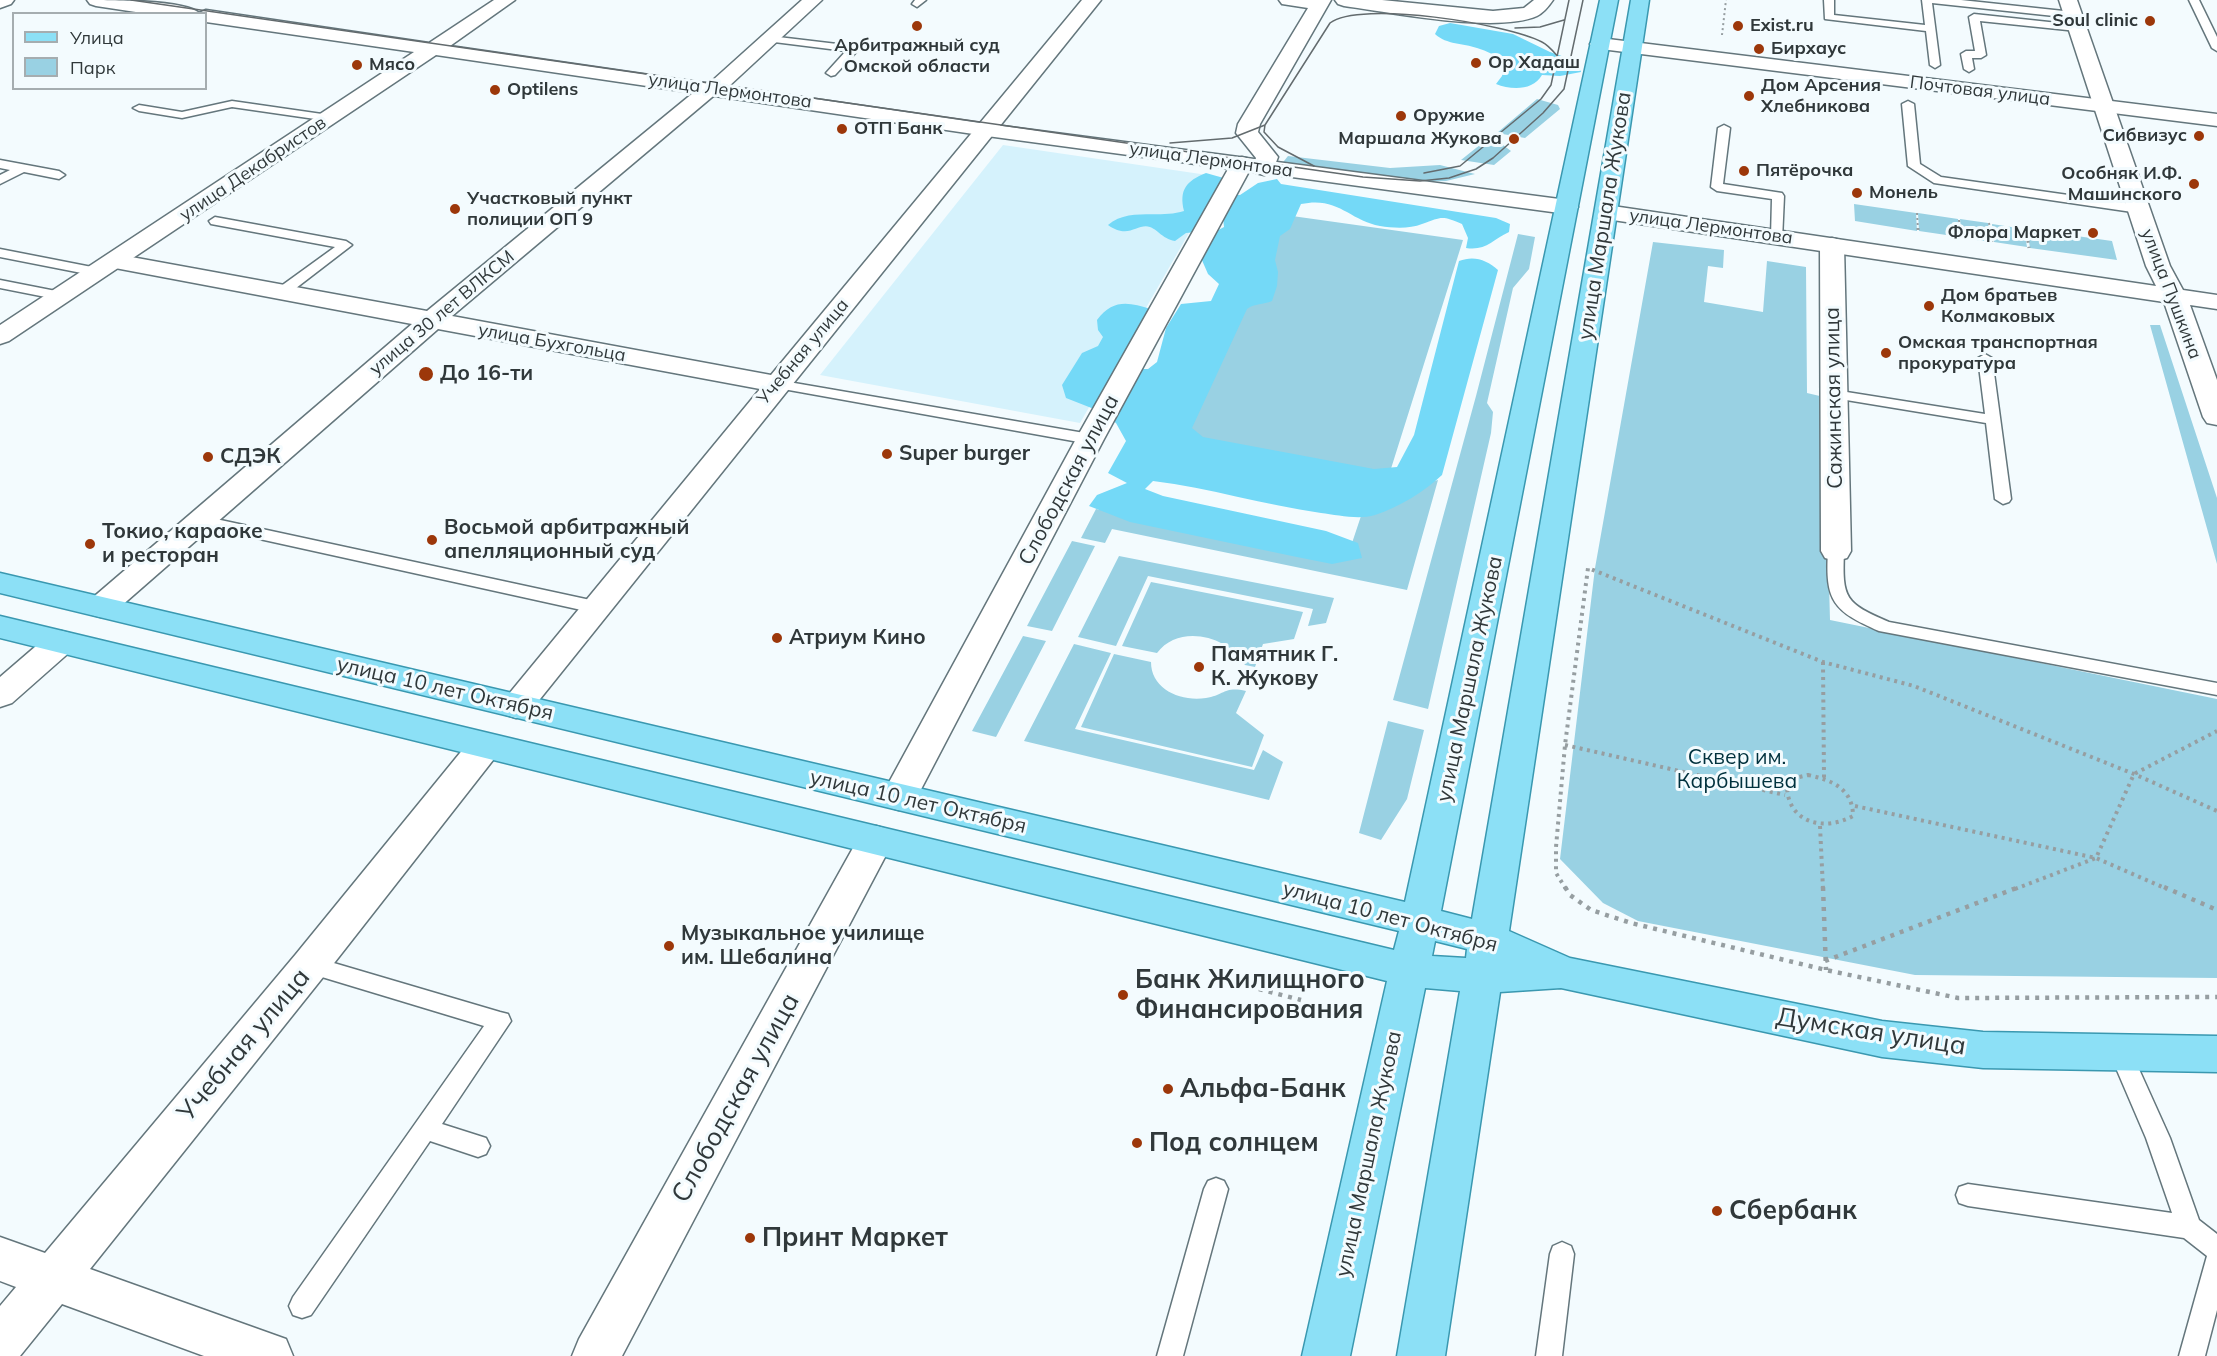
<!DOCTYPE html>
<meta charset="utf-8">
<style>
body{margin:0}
#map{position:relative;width:2217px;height:1356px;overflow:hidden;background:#f3fbfe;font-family:Mulish,sans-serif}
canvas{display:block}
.legend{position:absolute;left:12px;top:12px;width:195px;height:78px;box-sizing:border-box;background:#f3fbfe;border:2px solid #a5adb0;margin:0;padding:8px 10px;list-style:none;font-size:18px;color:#30383a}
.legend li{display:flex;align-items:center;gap:12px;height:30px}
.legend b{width:30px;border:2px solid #a5adb0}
</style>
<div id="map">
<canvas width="2217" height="1356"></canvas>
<ul class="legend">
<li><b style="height:8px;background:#8ce0f6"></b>Улица</li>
<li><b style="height:16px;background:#99d1e3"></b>Парк</li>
</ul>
</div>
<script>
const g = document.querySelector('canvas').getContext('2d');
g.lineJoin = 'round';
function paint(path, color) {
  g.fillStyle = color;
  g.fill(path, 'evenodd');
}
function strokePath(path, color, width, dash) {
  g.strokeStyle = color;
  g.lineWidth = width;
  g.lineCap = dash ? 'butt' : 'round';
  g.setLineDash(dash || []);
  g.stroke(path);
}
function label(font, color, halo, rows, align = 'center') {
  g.font = font + ' Mulish,sans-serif';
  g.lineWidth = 6;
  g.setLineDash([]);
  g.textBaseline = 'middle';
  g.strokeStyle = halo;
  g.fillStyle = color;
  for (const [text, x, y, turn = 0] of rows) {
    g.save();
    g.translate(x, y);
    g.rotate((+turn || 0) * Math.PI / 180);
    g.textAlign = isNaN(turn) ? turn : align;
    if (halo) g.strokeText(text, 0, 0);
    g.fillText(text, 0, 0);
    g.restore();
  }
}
paint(new Path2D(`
 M1003 145 1221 177 1080 423 820 375Z`), '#d5f2fc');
paint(new Path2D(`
 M1537 99 1558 105 1560 109 1525 138 1497 133Z
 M1486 140 1503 145 1511 151 1494 165 1461 160Z
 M1288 156 1390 168 1440 165 1475 174 1446 181 1419 182 1280 166Z
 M1854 204 1916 213 1917 231 1855 221Z
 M1918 213 1958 219 1960 237 1919 231Z
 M1285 215 1463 240 1389 475 1180 436Z
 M1960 219 1988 223 1991 242 1962 238Z
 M1992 224 2024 229 2027 247 1994 242Z
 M2027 229 2112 241 2117 260 2030 248Z
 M1518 234 1535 237 1529 269 1513 288 1487 403 1493 412 1491 433 1428 709 1393 700 1476 396Z
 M1653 242 1724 250 1723 268 1708 266 1704 302 1763 312 1767 261 1806 267 1807 393 1824 397 1830 620 2217 699V978L1915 975 1638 921 1603 903 1560 859 1595 568Z
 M2150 325H2160L2217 498V564Z
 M1438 480 1407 590 1112 529 1105 543 1081 538 1096 509 1346 561 1366 501Z
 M1072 541 1095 546 1052 631 1027 626Z
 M1119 556 1334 598 1326 623 1308 626 1313 609 1148 576 1116 646 1078 637Z
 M1151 582 1303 612 1294 639 1263 644 1255 667 1245 665C1229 636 1179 623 1157 653L1122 646Z
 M1023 636 1046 641 996 737 972 731Z
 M1074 644 1111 653 1075 729 1254 770 1263 750 1283 762 1269 800 1024 741Z
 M1114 654 1151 662C1151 689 1180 702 1206 698 1225 695 1224 686 1246 691L1236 713 1264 735 1252 767 1081 727Z
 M1388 721 1424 730 1407 799 1381 840 1359 833Z`), '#99d1e3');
paint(new Path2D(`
 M1450 23 1513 34 1550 52 1579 62 1581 72 1560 76 1542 75C1533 91 1511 90 1496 84L1502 76 1505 60C1496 56 1487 51 1477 48 1463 43 1447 45 1435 34L1439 26Z
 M1206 173 1227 179 1222 193 1240 195 1258 183 1277 179 1281 184 1496 218 1510 224 1509 232C1492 240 1486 251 1466 248L1468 238 1462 224C1441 215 1442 217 1422 224 1410 229 1393 228 1380 226 1349 220 1338 196 1301 204L1290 229 1280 236 1275 260 1278 272 1277 286 1272 301C1263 305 1255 303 1247 309L1192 428 1203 437 1374 469 1397 467 1414 435 1459 261C1474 255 1487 260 1498 270L1442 475C1424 492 1399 507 1375 515 1359 520 1337 515 1321 513 1264 505 1210 488 1153 481L1145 489 1163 496 1326 531 1358 543 1362 558 1332 564 1292 556 1130 522 1089 506 1097 495 1127 483 1108 473 1126 441 1116 423 1094 409 1066 398 1062 385 1082 353 1098 346 1103 337 1098 330 1097 320C1113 299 1128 302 1151 309L1144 326 1132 339 1138 369H1148L1157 362 1166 328 1181 304 1211 301 1219 284 1208 274 1201 258 1209 235 1224 227 1223 217 1229 211 1213 203 1196 232 1186 233 1175 241C1161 238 1160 231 1150 227 1137 223 1129 240 1108 225 1128 207 1160 219 1184 211 1179 190 1186 181 1206 173Z`), '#74d9f7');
const lane = new Path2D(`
 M915 0H926L917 7 912 4Z
 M1824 0H1834V15L1925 25 1922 0H1961L2073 12 2078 15 2073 18 1932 3 1940 65 1935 68 1930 65 1926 31 1825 19Z
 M2189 0H2199L2217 37V51L2212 48Z
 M1974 14 2077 25 2082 28 2077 31 1980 21 1986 55 1981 58H1972L1974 69 1969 72 1964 69 1961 54 1966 51H1975L1969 17Z
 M770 36 854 46 859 49 835 75 831 76 826 73 846 51 766 41V37Z
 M232 101 329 115 335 118 329 121 232 107 182 118 139 111 133 108 139 105 182 112Z
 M1908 101 1914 104 1920 164 1941 177 2139 205 2145 209 2139 213 1934 183 1908 166 1902 104Z
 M1724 125 1730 128 1723 184 1782 193 1784 196 1782 240H1772L1771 237 1772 199 1717 191 1711 187 1718 128Z
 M0 160 59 171 65 175 59 179 24 172 0 184V175L10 170 0 168Z
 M215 217 346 241 352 245 287 295H277L275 292 277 289 335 247 211 224 209 221Z
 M0 249 97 268 104 272 97 276 0 257Z
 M0 280 61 292 68 296 61 300 0 288Z
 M1985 354 1992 358 2011 499 2009 502 2003 504 1995 499 1986 423 1834 398 1827 394 1834 390 1985 414 1978 358Z
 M777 380 1090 434 1098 439 1090 444 772 387 770 384 772 381Z
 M202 516 595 601 601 603 604 607 601 611 595 613 196 525 194 521Z
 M1836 546 1842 547 1844 551C1842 599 1845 603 1889 622L2217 683V695L1879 631C1833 611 1825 601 1828 551L1830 547Z
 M310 956 500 1012 508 1014 511 1021 442 1124 486 1138 490 1146 486 1154 478 1157 430 1141 311 1315 302 1318 293 1315 289 1306 293 1297 484 1026 302 971 299 965 302 959Z
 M2121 1044 2129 1047 2170 1138 2199 1220 2217 1234V1310L2205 1356H2179L2207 1256 2184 1238 1968 1206 1959 1203 1956 1195 1959 1187 1968 1184 2172 1213 2146 1138 2110 1054 2113 1047Z
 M1216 1178 1224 1181 1228 1189 1183 1356H1157L1204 1189 1208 1181Z
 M1562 1242 1571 1246 1574 1254 1562 1356H1536L1550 1254 1553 1246Z`);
const street = new Path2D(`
 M802 0H822L727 88 718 92 452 316 771 375 1082 0H1101L528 714 516 718 504 714 499 706 760 389 438 329 112 614 101 617 90 614 85 607 90 600 412 324 115 268 107 266 103 261 107 256 115 254 427 311 704 84 713 80Z
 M1279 0H1331L1260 124 1258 132 1278 157 1272 173 1264 175 1256 173 1253 168 1256 158 1236 133 1238 124 1308 8 1282 4Z
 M1335 0H1382L1493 11 1524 8 1534 0H1553C1549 6 1543 13 1537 16 1497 34 1389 12 1344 6L1338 4Z
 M1600 38 2217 114V126L1593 48 1590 44 1593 40Z
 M1242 157 1250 159 1253 164 1104 439 917 797 912 806 899 810 886 806 881 797 1076 439 1231 164 1234 159Z
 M1832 238 1840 240 1844 245 1851 551 1847 558 1836 561 1825 558 1821 551 1820 245 1824 240Z
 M61 631 72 634 77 642 72 650 12 703 0 707V677L50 634Z
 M485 733 497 737 502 746 497 755 324 976 90 1269 286 1339 293 1356H204L62 1304 20 1356H0V1306L16 1287 0 1281V1237L45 1253 296 954 473 737Z
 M876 826 889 830 894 840 622 1356H572L579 1339 863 830Z`);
const secondary = new Path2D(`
 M0 0H14L11 4 0 8Z
 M87 0C107 0 186 0 199 13L206 10 429 43 494 0H515L450 46 987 124 1567 200 1575 202 1578 207 1575 212 1567 214 987 136 436 55 9 341 0 344V325L414 52 206 22V14H149L96 6 90 4Z
 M2059 0H2077L2170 266 2183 290 2217 295V309L2190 305 2217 380V425L2207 423 2203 417 2164 302 1606 219 1598 217 1595 212 1598 207 1606 205 2156 286 2146 266Z`);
const primary = new Path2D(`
 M1600 0H1618L1441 911 1472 919 1631 0H1649L1509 931 1570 958 1882 1021 1983 1032 2217 1036V1072L1983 1068 1882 1057 1561 988 1500 992 1445 1356H1397L1460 991 1425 988 1350 1356H1302L1387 981 0 638V616L1394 950 1399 931 0 593V573L1405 902ZM1435 941 1467 949 1466 958 1432 956Z`);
strokePath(lane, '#64767c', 3);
strokePath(street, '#64767c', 3);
strokePath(secondary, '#64767c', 3);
strokePath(primary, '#3a98b0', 3);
strokePath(new Path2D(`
 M1722 35 1726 0
 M1917 213 1918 230
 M1959 220 1960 230
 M1989 223 1990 230`), '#969ea1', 2, [2, 3]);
strokePath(new Path2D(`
 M1918 228V231
 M1960 228 1961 237
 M1990 228 1992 243
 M2026 229 2029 248`), '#969ea1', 3, [2, 4]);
strokePath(new Path2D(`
 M1823 662 1824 778
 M1565 745 1785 795
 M1808 775C1832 780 1853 789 1853 816 1824 832 1787 823 1787 785L1795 778Z
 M1855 806 2096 858 2167 889
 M1820 826 1823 889
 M1566 889 1556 873V847L1565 745 1588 568 1823 662 1914 686 2134 774 2217 811
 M2015 889 2096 858 2134 774 2217 731`), '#969ea1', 4, [3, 4.5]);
strokePath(new Path2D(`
 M1565 887 1570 895 1591 910 1631 923 1826 970 1958 998 2217 997
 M1823 887 1826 970
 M2164 887 2217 910
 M1825 961 2019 887
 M1259 989 1301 1000`), '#969ea1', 4.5, [4, 6]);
paint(lane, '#fff');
paint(street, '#fff');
paint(secondary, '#fff');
paint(primary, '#8ce0f6');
strokePath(new Path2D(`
 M131 0 1363 177 1420 181 1449 178 1476 169 1493 158 1543 113 1564 89 1583 0
 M1515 28 1540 27 1564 20
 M1170 143 1232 138 1265 125
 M1314 166 1278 147 1264 132 1265 125 1330 23C1360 0 1508 24 1542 42 1550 46 1556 55 1562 61
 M1424 173 1460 166 1541 99 1551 85 1569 0`), '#636b6e', 1.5);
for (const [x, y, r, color] of [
 [2150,21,6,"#9c370a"],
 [917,26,6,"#9c370a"],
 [1738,26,6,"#9c370a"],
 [1759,49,6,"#9c370a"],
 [1476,63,6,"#9c370a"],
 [357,65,6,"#9c370a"],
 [495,90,6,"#9c370a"],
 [1749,96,6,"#9c370a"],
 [1401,116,6,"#9c370a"],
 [842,129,6,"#9c370a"],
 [2199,136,6,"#9c370a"],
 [1514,139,6,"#9c370a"],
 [1744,171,6,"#9c370a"],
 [2194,184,6,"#9c370a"],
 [1857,193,6,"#9c370a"],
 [455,209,6,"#9c370a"],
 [2093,233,6,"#9c370a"],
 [1929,306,6,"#9c370a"],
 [1886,353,6,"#9c370a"],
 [426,374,8,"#9c370a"],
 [887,454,6,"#9c370a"],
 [208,457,6,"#9c370a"],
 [432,540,6,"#9c370a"],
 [90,544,6,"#9c370a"],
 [777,638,6,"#9c370a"],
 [1199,667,6,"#9c370a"],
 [669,946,6,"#9c370a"],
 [1123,995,6,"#9c370a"],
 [1168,1089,6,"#9c370a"],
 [1137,1143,6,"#9c370a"],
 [1717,1211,6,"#9c370a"],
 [750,1238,6,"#9c370a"]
]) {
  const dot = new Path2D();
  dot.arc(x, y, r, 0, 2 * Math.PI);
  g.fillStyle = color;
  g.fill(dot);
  strokePath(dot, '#f3fbfe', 2);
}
label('bold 18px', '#30383a', '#f3fbfe', [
 ["Soul clinic",2138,21,"right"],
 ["Exist.ru",1750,26],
 ["Арбитражный суд",917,46,"center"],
 ["Омской области",917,67,"center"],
 ["Бирхаус",1771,49],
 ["Ор Хадаш",1488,63],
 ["Мясо",369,65],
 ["Дом Арсения",1761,86],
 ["Хлебникова",1761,107],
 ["Optilens",507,90],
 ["Оружие",1413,116],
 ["ОТП Банк",854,129],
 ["Сибвизус",2187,136,"right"],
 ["Маршала Жукова",1502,139,"right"],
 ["Пятёрочка",1756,171],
 ["Особняк И.Ф.",2182,174,"right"],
 ["Машинского",2182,195,"right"],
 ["Монель",1869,193],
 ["Участковый пункт",467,199],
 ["полиции ОП 9",467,220],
 ["Флора Маркет",2081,233,"right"],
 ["Дом братьев",1941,296],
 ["Колмаковых",1941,317],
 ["Омская транспортная",1898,343],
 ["прокуратура",1898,364]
], 'left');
label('18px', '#30383a', '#f3fbfe', [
 ["улица Лермонтова",730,91,8],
 ["Почтовая улица",1980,91,7],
 ["улица Лермонтова",1211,160,8],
 ["улица Декабристов",253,169,-34],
 ["улица Лермонтова",1711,227,8],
 ["улица Пушкина",2171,294,69],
 ["улица 30 лет ВЛКСМ",442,313,-40],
 ["улица Бухгольца",552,343,10],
 ["Учебная улица",803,352,-50]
]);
label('21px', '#30383a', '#f3fbfe', [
 ["улица Маршала Жукова",1605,216,-81],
 ["Сажинская улица",1834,398,-91],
 ["Слободская улица",1069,480,-62],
 ["улица Маршала Жукова",1470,679,-78],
 ["улица 10 лет Октября",445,689,13],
 ["улица 10 лет Октября",918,802,13],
 ["улица 10 лет Октября",1390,917,15],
 ["улица Маршала Жукова",1369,1154,-78]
]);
label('bold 21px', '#30383a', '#f3fbfe', [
 ["До 16-ти",440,374],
 ["Super burger",899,454],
 ["СДЭК",220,457],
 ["Восьмой арбитражный",444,528],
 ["апелляционный суд",444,552],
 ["Токио, караоке",102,532],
 ["и ресторан",102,556],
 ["Атриум Кино",789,638],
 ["Памятник Г.",1211,655],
 ["К. Жукову",1211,679],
 ["Музыкальное училище",681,934],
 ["им. Шебалина",681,958]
], 'left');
label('21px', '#00313d', '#f3fbfe', [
 ["Сквер им.",1737,758],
 ["Карбышева",1737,782]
]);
label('bold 26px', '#30383a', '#f3fbfe', [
 ["Банк Жилищного",1135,980],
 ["Финансирования",1135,1010],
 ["Альфа-Банк",1180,1089],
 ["Под солнцем",1149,1143],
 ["Сбербанк",1729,1211],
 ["Принт Маркет",762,1238]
], 'left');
label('26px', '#30383a', '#f3fbfe', [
 ["Думская улица",1871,1032,9],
 ["Учебная улица",244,1045,-50],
 ["Слободская улица",736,1098,-61]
]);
</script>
